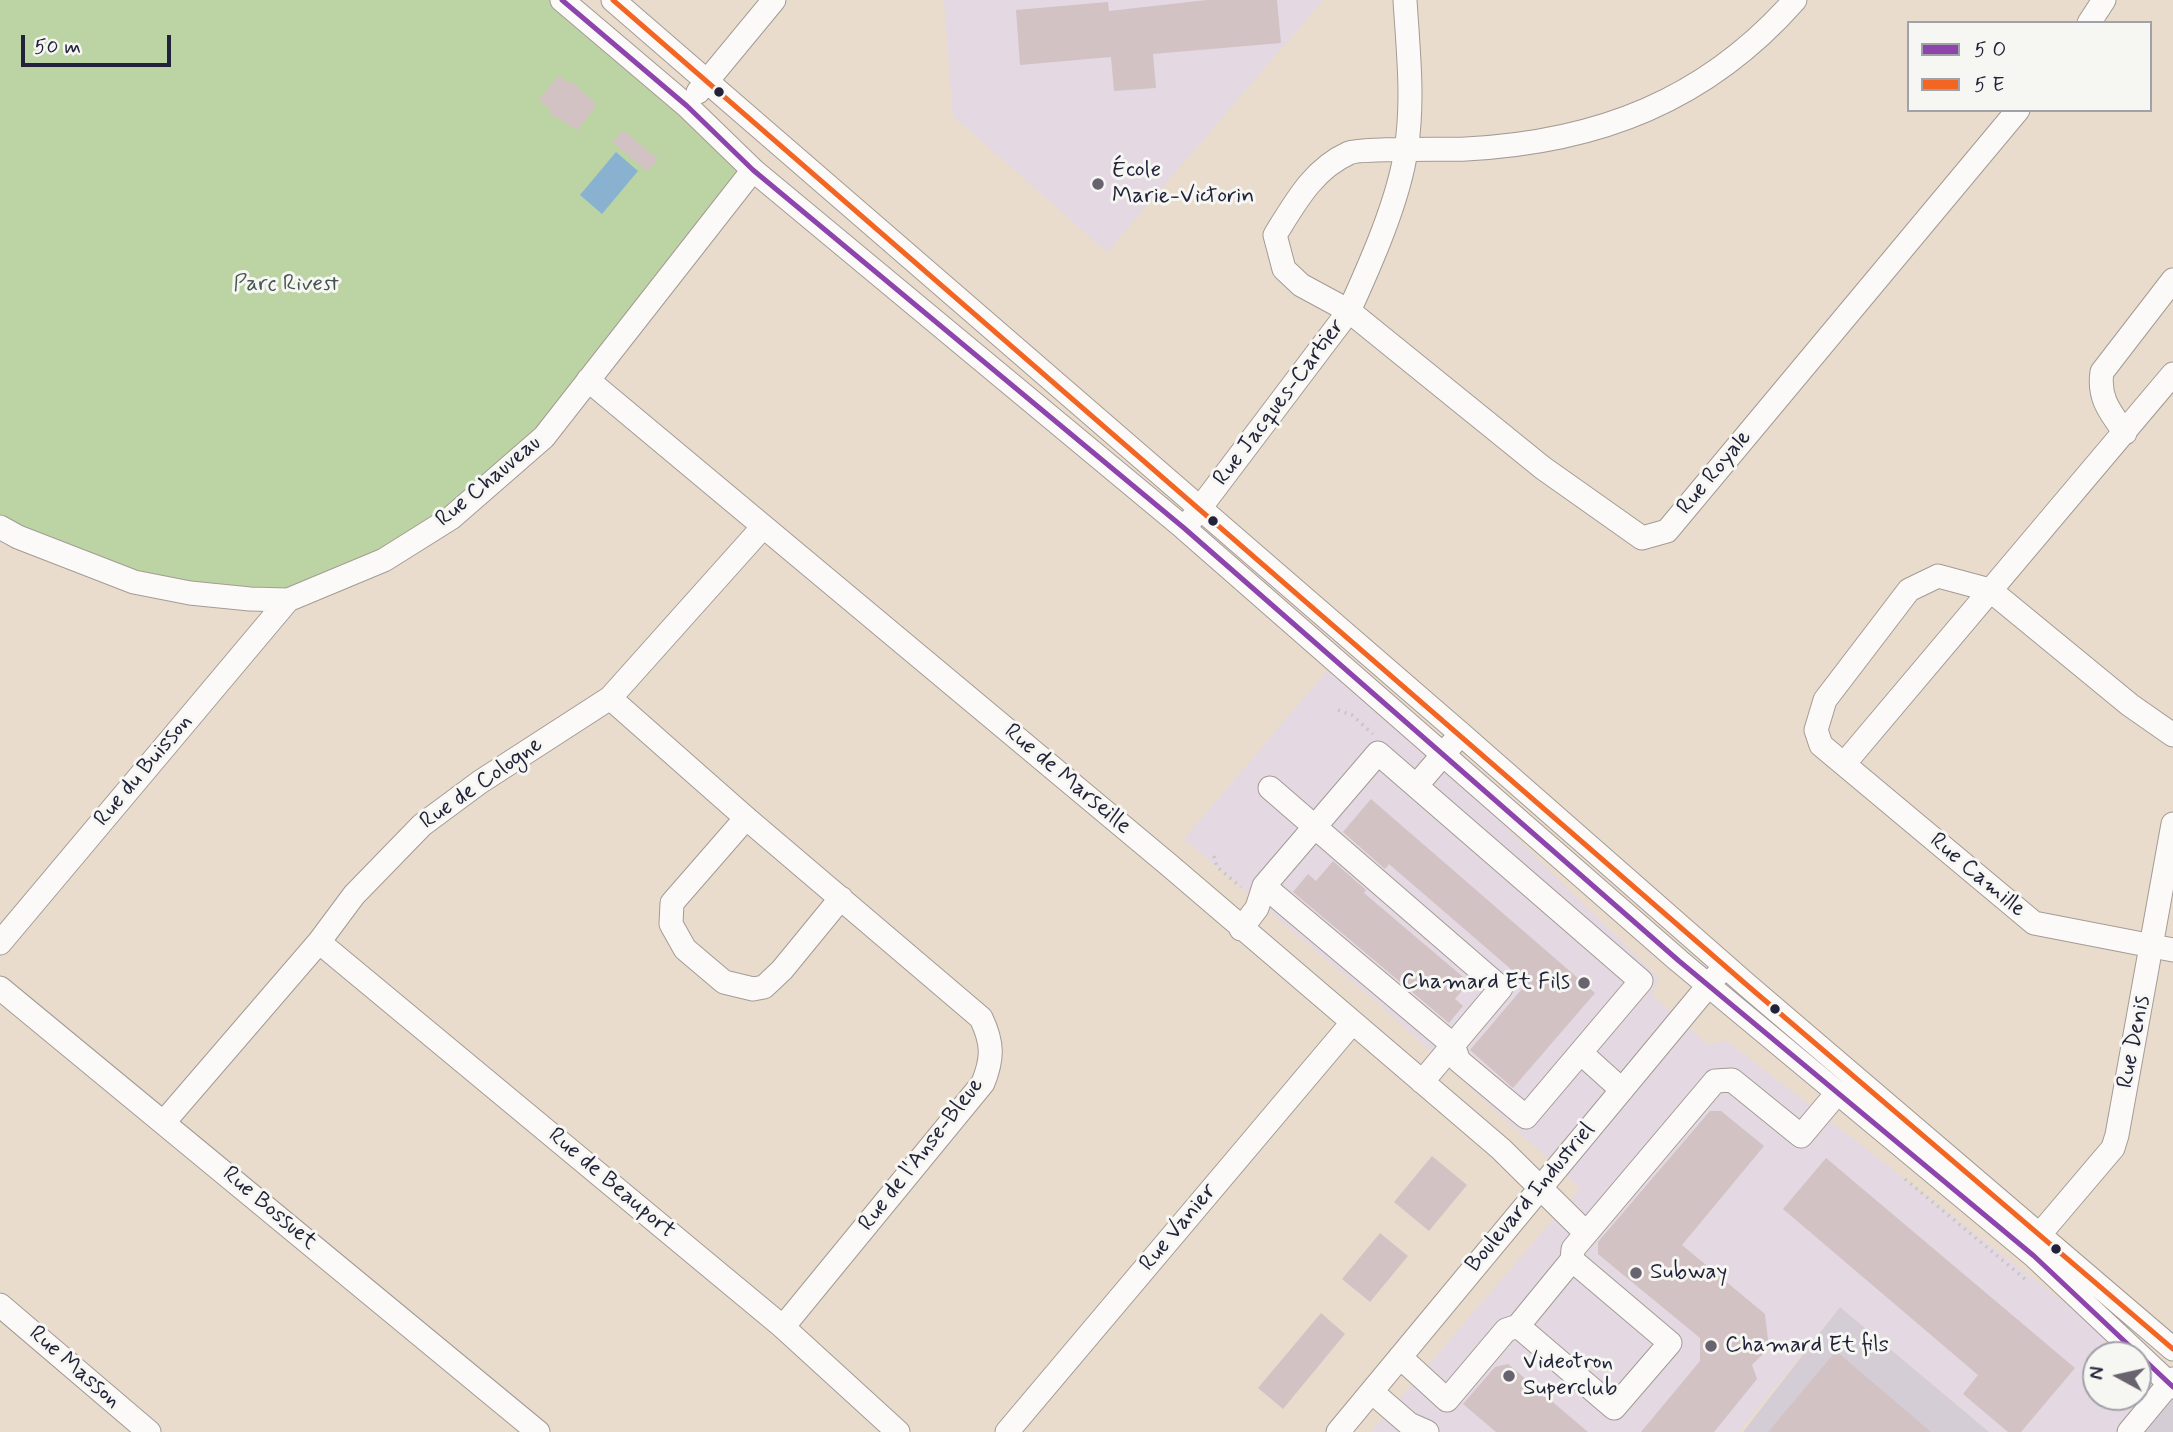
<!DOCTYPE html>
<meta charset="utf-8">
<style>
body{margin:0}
#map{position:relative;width:2173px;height:1432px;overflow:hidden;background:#e9dccd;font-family:Mynerve,sans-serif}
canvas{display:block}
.legend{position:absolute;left:1907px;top:21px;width:245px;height:91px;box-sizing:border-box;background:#f6f6f2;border:2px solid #a1a1a9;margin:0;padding:9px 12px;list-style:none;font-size:21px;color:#22223b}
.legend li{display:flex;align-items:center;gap:14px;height:35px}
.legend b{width:35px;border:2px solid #a1a1a9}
.north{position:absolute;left:2082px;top:1341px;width:70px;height:70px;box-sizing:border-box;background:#f6f6f2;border:2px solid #a1a1a9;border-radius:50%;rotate:278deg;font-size:19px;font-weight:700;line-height:28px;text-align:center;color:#22223b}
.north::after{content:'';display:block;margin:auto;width:24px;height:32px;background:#68636e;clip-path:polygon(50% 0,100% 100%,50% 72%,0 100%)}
.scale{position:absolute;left:21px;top:35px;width:150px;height:32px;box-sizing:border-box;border:4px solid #22223b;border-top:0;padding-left:9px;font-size:21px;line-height:24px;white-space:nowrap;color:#22223b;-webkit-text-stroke:5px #f6f6f2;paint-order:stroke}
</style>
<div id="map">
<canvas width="2173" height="1432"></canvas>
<ul class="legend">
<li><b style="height:9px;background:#8e44ad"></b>5 O</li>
<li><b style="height:9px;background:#f26522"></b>5 E</li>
</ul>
<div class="north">N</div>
<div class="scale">50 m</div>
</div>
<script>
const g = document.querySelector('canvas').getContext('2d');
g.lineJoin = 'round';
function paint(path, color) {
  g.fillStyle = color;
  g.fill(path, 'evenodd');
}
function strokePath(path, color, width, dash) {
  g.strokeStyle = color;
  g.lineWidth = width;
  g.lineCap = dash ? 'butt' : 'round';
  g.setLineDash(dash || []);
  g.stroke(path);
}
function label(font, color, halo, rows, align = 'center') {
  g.font = font + ' Mynerve,sans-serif';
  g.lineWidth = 6;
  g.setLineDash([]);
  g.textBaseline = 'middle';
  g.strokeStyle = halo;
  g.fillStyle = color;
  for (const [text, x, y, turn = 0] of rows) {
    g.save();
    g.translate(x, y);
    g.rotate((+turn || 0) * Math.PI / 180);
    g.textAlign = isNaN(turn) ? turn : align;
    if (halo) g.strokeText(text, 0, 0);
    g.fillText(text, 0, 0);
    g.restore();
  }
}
paint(new Path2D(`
 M944 0H1323L1107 252 953 116Z
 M1336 660 1659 978 1652 995 1707 1044 1727 1041 2132 1355H2096V1397H2138V1360L2169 1384 2129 1432H1989L1840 1307 1739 1432H1371L1580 1188 1380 1005 1184 839Z`), '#e4d8e2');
paint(new Path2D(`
 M1840 1307 1989 1432H1743Z
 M2173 1387V1432H2129Z`), '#d5cdd5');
paint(new Path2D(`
 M0 0H562L753 170 543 437 452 519 320 589 251 598 139 583 0 526Z`), '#bcd4a3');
paint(new Path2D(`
 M616 152 638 171 602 214 580 195Z`), '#89b2d1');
paint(new Path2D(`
 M1207 0H1277L1281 43 1153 54 1156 88 1114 91 1111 57 1020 65 1016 10 1108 2 1109 11Z
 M559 75 570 84 572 81 597 105 577 130 549 113 551 110 539 100Z
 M623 130 658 159 647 171 612 142Z
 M1371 799 1595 993 1513 1088 1470 1050 1527 983 1389 864 1385 869 1343 832Z
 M1333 861 1366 890 1364 893 1469 982 1455 999 1463 1006 1449 1023 1293 892 1308 874 1316 881Z
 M1710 1111H1721L1764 1146 1682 1245 1765 1314 1769 1348 1752 1365 1757 1379 1714 1432H1641L1700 1361V1338L1598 1254V1242Z
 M1432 1156 1467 1185 1429 1231 1394 1202Z
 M1826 1158 2075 1368 2021 1432H2008L1963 1394 1978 1375 1783 1209Z
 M1380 1233 1408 1256 1370 1302 1342 1279Z
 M1321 1313 1345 1334 1283 1409 1258 1388Z
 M1836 1351 1931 1432H1768Z
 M1508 1364 1588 1432H1496L1463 1404 1495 1367Z`), '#d3c2c3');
const minor = new Path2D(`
 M562 0 687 106 753 170 1184 528 1679 961 2034 1256 2173 1387
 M613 0 1461 734 1748 986 2173 1349
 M1795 0C1706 101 1598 142 1466 149 1445 150 1361 148 1349 153 1313 169 1295 203 1275 235L1284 269 1301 285 1349 311 1543 468 1642 538 1667 531 2018 110
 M2089 23 2104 0
 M698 92 774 0
 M588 380 1169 865 1501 1149 1586 1233
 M2125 433C2110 412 2098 398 2102 372L2173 280
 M1191 520 1349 311C1370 265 1399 200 1406 150 1414 100 1408 50 1405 0
 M0 527 18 537 134 582 190 593 250 599 288 600 384 560 451 518 544 437 753 170
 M610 698 746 818 981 1018C993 1043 993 1058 983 1083L783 1327
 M2173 735 2130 705 1990 590 1938 576 1909 590 1825 700 1816 730 1821 745 2034 923 2173 950
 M1844 764 2173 374
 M1416 786 1453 743
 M746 818 672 903 671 924 685 949 724 982 753 989 764 987 782 970 841 898
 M1264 886 1453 1045 1422 1082
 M1241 929 1257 908 1264 886 1378 753 1641 981 1526 1117 1459 1061 1453 1045 1501 988 1270 788
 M319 942 783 1327 898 1432
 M0 943 288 600
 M0 988 538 1432
 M1581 1053 1622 1090
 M164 1122 319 942 354 895 422 825 480 782 610 698 762 528
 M2040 1234 2113 1148 2117 1135 2173 824
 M0 1305 149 1432
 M1518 1326 1614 1408 1670 1343 1572 1260
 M1400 1357 1447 1400 1506 1330 1518 1326 1572 1260 1573 1249 1715 1081 1732 1080 1801 1136 1838 1092
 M1372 1392 1409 1424 1427 1432
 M1007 1432 1352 1023
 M1338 1432 1718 974
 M2129 1432 2173 1379`);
strokePath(minor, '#a39b95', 25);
strokePath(new Path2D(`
 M1338 710 1352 715 1373 734
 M1214 856 1217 867 1241 887
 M1905 1179 2025 1279`), '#c9c6c4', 3.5, [2, 5]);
strokePath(minor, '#fcfaf8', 23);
strokePath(new Path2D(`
 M562 0 687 106 753 170 1184 528 1679 961 2034 1256 2173 1387`), '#8e44ad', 5);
strokePath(new Path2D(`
 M613 0 1748 986 2173 1349`), '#f26522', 5);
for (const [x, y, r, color] of [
 [719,92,6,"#22223b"],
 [1098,184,7,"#68636e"],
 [1213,521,6,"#22223b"],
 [1584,983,7,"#68636e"],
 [1775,1009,6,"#22223b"],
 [2056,1249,6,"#22223b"],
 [1636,1273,7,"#68636e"],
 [1711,1346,7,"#68636e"],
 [1509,1376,7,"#68636e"]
]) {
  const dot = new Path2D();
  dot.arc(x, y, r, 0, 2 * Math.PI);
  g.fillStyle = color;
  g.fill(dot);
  strokePath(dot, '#f6f6f2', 2.5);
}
label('23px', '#22223b', '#f6f6f2', [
 ["École",1112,171],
 ["Marie-Victorin",1112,197],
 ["Chamard Et Fils",1570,983,"right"],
 ["Subway",1650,1273],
 ["Chamard Et fils",1725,1346],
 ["Videotron",1523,1363],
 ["Superclub",1523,1389]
], 'left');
label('23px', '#455650', '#f6f6f2', [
 ["Parc Rivest",286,285]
]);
label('23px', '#22223b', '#f6f6f2', [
 ["Rue Jacques-Cartier",1280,403,-53],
 ["Rue Royale",1715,473,-50],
 ["Rue Chauveau",489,482,-40],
 ["Rue du Buisson",144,771,-50],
 ["Rue de Marseille",1067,780,40],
 ["Rue de Cologne",482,784,-35],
 ["Rue Camille",1977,876,40],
 ["Rue Denis",2135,1042,-79],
 ["Rue de l'Anse-Bleue",922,1155,-52],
 ["Rue de Beauport",611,1184,40],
 ["Boulevard Industriel",1531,1198,-50],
 ["Rue Bossuet",269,1209,40],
 ["Rue Vanier",1179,1228,-50],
 ["Rue Masson",74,1368,41]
]);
</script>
